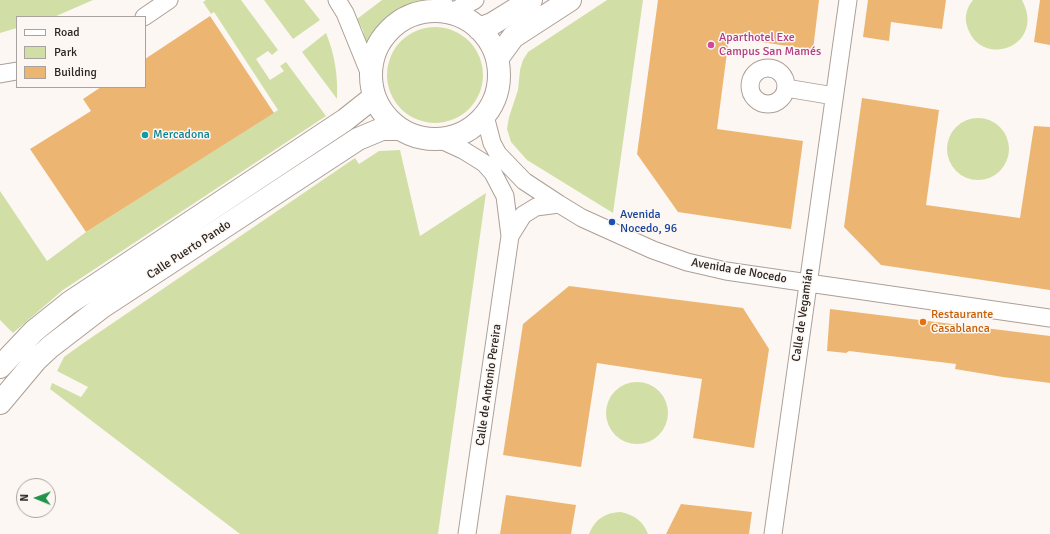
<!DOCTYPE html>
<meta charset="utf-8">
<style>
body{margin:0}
#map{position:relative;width:1050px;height:534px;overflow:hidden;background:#fdf7f4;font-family:Signika,sans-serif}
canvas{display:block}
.legend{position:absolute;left:16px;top:16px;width:130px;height:72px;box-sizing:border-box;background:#fdf7f4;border:1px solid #a9a3a0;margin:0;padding:5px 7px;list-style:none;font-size:12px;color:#2b2522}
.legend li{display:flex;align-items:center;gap:8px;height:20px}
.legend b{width:20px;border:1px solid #a9a3a0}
.north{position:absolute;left:16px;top:478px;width:40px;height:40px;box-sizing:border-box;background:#fdf7f4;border:1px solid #a9a3a0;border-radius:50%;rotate:271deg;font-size:11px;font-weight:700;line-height:16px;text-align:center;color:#2b2522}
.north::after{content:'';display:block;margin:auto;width:14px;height:18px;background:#23934c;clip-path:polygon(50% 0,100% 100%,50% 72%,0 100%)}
</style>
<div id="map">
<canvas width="1050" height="534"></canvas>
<ul class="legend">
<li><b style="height:5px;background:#fff"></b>Road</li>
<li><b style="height:11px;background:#d1dfa6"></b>Park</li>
<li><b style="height:11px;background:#ecb672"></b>Building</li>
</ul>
<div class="north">N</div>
</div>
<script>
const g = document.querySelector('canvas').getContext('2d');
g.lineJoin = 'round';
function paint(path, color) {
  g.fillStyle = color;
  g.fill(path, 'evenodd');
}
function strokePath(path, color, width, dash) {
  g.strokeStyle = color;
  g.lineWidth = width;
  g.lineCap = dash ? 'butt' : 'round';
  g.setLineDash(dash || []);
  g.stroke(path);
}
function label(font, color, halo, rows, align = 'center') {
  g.font = font + ' Signika,sans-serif';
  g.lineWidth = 3;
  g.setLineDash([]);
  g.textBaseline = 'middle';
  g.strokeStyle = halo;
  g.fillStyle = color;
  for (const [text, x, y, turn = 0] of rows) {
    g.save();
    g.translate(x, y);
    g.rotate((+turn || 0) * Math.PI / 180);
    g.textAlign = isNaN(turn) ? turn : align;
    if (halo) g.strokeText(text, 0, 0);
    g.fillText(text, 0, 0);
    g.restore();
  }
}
paint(new Path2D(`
 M0 0H93L54 17H17V28L0 33Z
 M206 0H241L278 50 272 55 268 51 256 59 270 80 284 71 280 66 286 62 326 116 63 290 13 333 0 320V191L47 261 86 232 278 110 214 12 211 14 203 2Z
 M264 0H304L320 20 293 39Z
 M382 0H431C398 7 383 15 366 44L363 30 357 19Z
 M607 0H643L613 213 527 160 511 142 507 129 509 117 518 90 520 70 523 60 528 52Z
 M973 0H1022C1047 47 980 70 967 26 964 17 967 7 973 0Z
 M387 75a48 48 0 1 1 96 0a48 48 0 1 1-96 0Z
 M326 33C335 55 338 76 337 99L302 52Z
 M947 149a31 31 0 1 1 62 0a31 31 0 1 1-62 0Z
 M400 150 420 236 486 193 438 534H240L50 389 52 383 81 397 88 387 57 371 64 357 82 344 355 158 359 164 379 151Z
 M606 413a31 31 0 1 1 62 0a31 31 0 1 1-62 0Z
 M621 512C634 515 643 521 648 534H589C596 518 605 513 621 512Z`), '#d1dfa6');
paint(new Path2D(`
 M658 0H819L813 50 729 37 717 129 803 141 791 229 678 212 637 154Z
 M868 0H946L942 29 891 22 889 41 863 37Z
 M1040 0H1050V45L1034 42Z
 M210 16 274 113 86 232 30 149 91 111 83 99 101 87H145V59Z
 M862 98 939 110 926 205 1020 218 1034 126 1050 127V290L881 265 844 227Z
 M569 286 743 308 769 349 754 448 693 438 702 379 597 363 581 467 503 455 523 324Z
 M830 309 1050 336V383L1003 377 955 369 956 364 849 351 846 353 827 351Z
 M506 495 576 505 571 534H500Z
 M681 504 752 512 749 534H666Z`), '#ecb672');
const street = new Path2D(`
 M337 0 345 13 371 77
 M441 0 450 13 475 0
 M144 17 169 0
 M750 86a18 18 0 1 1 36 0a18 18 0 1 1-36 0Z
 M0 74 17 71
 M786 88 834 96
 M485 116 492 143 498 154 524 181 559 204 582 218 653 250 687 262 726 271 1050 318
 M439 139 463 150 484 163 493 173 505 196 510 236 467 534
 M510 236 523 215 536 207 559 204
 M773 534 848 0`);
const primary = new Path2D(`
 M371 75a64 64 0 1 1 128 0a64 64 0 1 1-128 0Z
 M479 29 492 24 531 0
 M497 59 513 37 570 0
 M0 367 34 331 69 303 345 120 374 97
 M0 403 36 360 50 347 102 307 358 139 382 129H399`);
strokePath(street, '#ac9f96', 19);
strokePath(primary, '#ac9f96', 24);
strokePath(street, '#fff', 17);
strokePath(primary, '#fff', 22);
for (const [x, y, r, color] of [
 [711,45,4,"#d1479c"],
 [145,135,4,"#0f9aa8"],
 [612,222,4,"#1a4fb4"],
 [923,322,4,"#e8710a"]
]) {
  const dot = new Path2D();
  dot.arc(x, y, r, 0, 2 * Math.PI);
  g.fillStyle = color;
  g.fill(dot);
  strokePath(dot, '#fdf7f4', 1.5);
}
label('12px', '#b23c85', '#fdf7f4', [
 ["Aparthotel Exe",719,38],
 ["Campus San Mamés",719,52]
], 'left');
label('12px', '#0d838f', '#fdf7f4', [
 ["Mercadona",153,135]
], 'left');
label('12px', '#164399', '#fdf7f4', [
 ["Avenida",620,215],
 ["Nocedo, 96",620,229]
], 'left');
label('12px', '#2b2522', '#fdf7f4', [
 ["Calle Puerto Pando",189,250,-33],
 ["Avenida de Nocedo",739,271,10],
 ["Calle de Vegamián",803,315,-82],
 ["Calle de Antonio Pereira",489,385,-82]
]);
label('12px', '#c56008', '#fdf7f4', [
 ["Restaurante",931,315],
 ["Casablanca",931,329]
], 'left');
</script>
